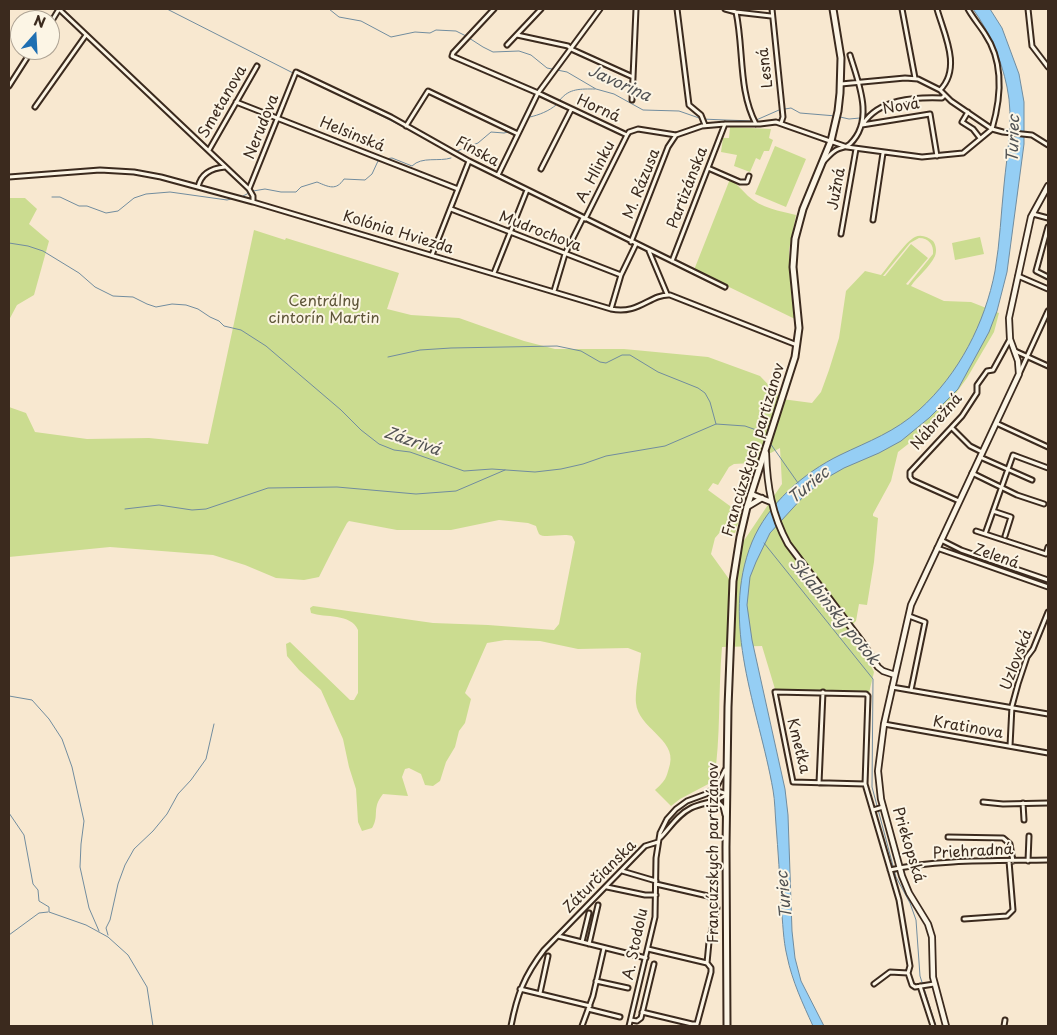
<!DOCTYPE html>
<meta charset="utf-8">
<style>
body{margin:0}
#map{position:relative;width:1057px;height:1035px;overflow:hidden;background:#f8e8d0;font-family:"Playpen Sans",sans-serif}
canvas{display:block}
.frame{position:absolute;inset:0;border:10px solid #3b2a1e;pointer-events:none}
.north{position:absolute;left:10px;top:10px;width:50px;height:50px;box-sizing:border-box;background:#fcf5e5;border:1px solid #afa495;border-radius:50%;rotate:19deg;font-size:14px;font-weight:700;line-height:20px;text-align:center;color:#3b2a1e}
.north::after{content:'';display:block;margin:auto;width:18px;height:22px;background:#1f6fb2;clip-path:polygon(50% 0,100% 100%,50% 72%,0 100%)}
</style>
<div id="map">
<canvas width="1057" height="1035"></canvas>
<div class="frame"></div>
<div class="north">N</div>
</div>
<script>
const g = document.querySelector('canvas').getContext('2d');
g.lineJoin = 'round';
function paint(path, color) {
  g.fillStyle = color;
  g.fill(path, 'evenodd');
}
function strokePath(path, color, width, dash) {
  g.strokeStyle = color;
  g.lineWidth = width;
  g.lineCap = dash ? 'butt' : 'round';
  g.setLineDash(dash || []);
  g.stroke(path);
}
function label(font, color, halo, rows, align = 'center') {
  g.font = font + ' "Playpen Sans",sans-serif';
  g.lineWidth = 4;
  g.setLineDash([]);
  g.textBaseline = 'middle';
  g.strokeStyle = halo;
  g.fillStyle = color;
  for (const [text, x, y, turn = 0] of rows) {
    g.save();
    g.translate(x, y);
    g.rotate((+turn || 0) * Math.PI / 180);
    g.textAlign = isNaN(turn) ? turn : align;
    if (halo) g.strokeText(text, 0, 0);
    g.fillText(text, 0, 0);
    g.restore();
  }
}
paint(new Path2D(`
 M730 127 771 129 769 138 773 140 769 151H764L760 160 756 158 750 172 734 166 737 155 721 152 723 138H729Z
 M775 146 806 159 786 207 755 194Z
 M730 179C737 184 742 190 748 196 761 208 780 211 796 215L789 250 791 293 795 319 694 270Z
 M9 198H25L37 209 29 224 49 241 34 295 17 305 9 320Z
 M254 230 285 240 286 238 399 273 387 309 411 315 459 318 524 341 555 349H624L708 357 760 376 782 399 812 403 821 392 829 370 839 338 846 291 865 271 881 275C889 266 906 241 915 237 921 234 928 237 933 241 936 245 937 251 935 256 930 267 917 277 911 286L944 301 971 302 999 313 994 332 967 378 946 407 921 434 898 452 891 481 873 514V516L878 518 874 562 867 605 859 604 856 621 847 629 864 652 874 672 869 693 775 689 762 646 722 647C718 692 721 737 714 781L680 799 671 806 655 790C666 780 666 779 670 764 676 739 638 728 636 703 635 691 640 666 641 653L628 648 578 649 540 641 505 640 487 643 465 693 471 699 465 723 459 731 455 747 446 762 440 781 433 786 425 785 421 774 409 768 405 769 402 777 408 796 383 794C371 809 380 815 372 828L362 831 358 822 356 789 349 767 343 739 321 690 299 670 287 656 286 644 290 642 350 700H354L358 693V630C351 613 325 618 311 613L310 608 313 606 433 623 488 625 554 630 559 624 575 542 572 536C562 533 544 539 539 534 538 532 537 529 536 526L528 523 499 520 451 530H397L349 521 347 523C337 541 328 559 319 577L304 580 276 578 245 565 213 555 110 547 9 557V407L26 413 35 432 87 439 149 438 208 444ZM919 238C929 238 934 245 933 254L908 285 906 284 928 258 911 244 885 276H883L910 243ZM780 448 782 484 743 542 729 579 711 554 715 538 721 531 735 533 741 514 708 490 713 483 718 485 729 467 734 464 752 463Z
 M980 237 984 254 955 260 952 243Z`), '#cbdc90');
const water = new Path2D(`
 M973 9H990L1002 28 1019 74 1024 102V144L1007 272 997 311 989 332 958 389 929 418 901 441 879 453 844 468 823 480 803 497 770 533 756 562 750 577 747 605 752 640 785 789 788 815 792 931 795 958 801 981 824 1026H813C803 1004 792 981 787 956 783 940 783 922 781 905 780 878 778 851 776 825 775 813 775 801 773 790 759 709 719 623 752 542 768 504 803 473 840 455 869 441 895 432 919 410 959 374 985 323 995 271 1000 242 1001 213 1004 185 1007 153 1014 119 1007 87 1001 58 990 33 973 9Z`);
paint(water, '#95cef4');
strokePath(water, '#718c9e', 1);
strokePath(new Path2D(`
 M167 9 293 73
 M329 9 339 17 361 21 391 37 415 32 430 33 436 30 456 31 466 36
 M469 38 483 47 493 52 519 51 531 55 547 68 567 72 596 89 614 94 643 110 679 111 702 119 725 120 754 121 779 110 791 108 800 113 836 116
 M297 75 384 117 451 152
 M560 100C569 88 581 89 595 89
 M864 116 891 102
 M530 117C539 115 549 111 556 105
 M840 117 849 119 860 118
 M457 151 478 143 491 132 504 133 508 132
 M385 159 392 158 412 166C422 156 439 162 451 158
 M253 191 265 189 281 192H296L301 187 317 182C329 187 336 191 344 179L365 180 372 174 378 161 381 160
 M243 196 249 193
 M52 197H60L79 206H87L106 213 118 211 134 198 146 194 170 192 227 200 231 199
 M9 243 28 246 43 251 79 273 95 287 113 296 133 297 147 304 156 307 172 304 186 305 198 309 210 317 219 321 224 326 241 330 266 346 341 410 361 430 379 444 394 450 410 452 464 471 492 469 535 472 561 469 583 464 606 456 665 446 716 424 745 426 762 432 766 438
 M388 357 420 350 451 348 557 346 581 351 600 362 606 363 622 355H630L658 372 698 388 705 393 710 402 716 424
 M770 443 798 483
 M125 509 159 505 192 510 206 509 268 488 337 487 416 494 456 491 505 470
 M764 543 873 679 872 787 896 877 910 903 916 920 920 976 936 1026
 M9 696 32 700 49 719 62 739 72 767 84 821 81 844 80 867 89 908 99 931
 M9 813 24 835 33 884 38 890 39 901 49 907V912L86 925 108 937 128 955 147 987 153 1026
 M9 935 39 913 48 912
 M108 935 106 928 110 920 118 884 125 865 134 849 153 831 167 814 178 794 191 780 206 759 214 724`), '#718c9e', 1);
const street = new Path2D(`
 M59 9 249 189 253 196V202
 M494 9 453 53 452 56 538 93 627 135 629 132 638 129 676 135 702 126 725 124H760L776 122 847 147 922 157 963 153 992 129
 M677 9 689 105 701 115 705 125
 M725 9 736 12 771 16
 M772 9 783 117 781 123
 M902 9 915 78
 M937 9C944 34 962 68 940 90
 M968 9C973 18 980 26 985 34 1004 62 1001 98 992 129
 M1028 9 1032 46 1048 67
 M736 12C744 49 738 90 756 124
 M50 24 59 9
 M517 35 568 46 571 49 633 77
 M507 45 541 9
 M841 84 905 78 918 79 940 90 951 101 992 129 1003 132 1032 135 1048 145
 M9 86 32 50
 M632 100 636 9
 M236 102 458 189
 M35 107 86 35
 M968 112 962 122 973 129 980 138
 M863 124C879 99 914 97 942 98L945 95
 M862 125 930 114 937 156
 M406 126 428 91 518 134
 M209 150 257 66
 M824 161C828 157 831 153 836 150 841 147 846 148 850 144 875 120 858 82 850 55
 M708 168 740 182H747L749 176
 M541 169 571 110
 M498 175 538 93 600 9
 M9 177 100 170 134 172 161 177 253 202 611 309C639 315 650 294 670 295L797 345
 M198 187C201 173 213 168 225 167
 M249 189 296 72 391 117 469 161 725 287
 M451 209 621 275
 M1033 214 1048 218
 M585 219 627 135
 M873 220 883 153
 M1048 227 1036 271 1048 277
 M841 234 856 149
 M631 242 668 147 676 135
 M649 251 667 294
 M432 255 469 161
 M672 261 725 124
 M494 273 527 190
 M1018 276 1048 289
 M554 291 565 254 583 218
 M611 309 621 275 636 244
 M1015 351 1048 366
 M1020 372 1048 311
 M996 423 1048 447
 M952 428 970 446 982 452
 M980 457 1032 480
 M972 473 1017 495 1044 504
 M959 501 912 480 910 477V472L962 416 977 393V385L987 371 993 370 1010 339
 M993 511 1011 517 1005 536
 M976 531 1046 554 1048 547
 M985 534 1013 455 1048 468
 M941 540 961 550 1048 580
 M937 548 1048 587
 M909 616 925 622 911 690
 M892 687 1048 714
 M884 724 1048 753
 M1010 746 1012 706 1018 684 1027 657 1033 649 1048 612
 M819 783 823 692
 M865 784 793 782 775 692 866 694 868 696 865 784 899 900 910 966 908 973
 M717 801 723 807 725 815
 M983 802 1003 804 1048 803
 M1023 803 1024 820
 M873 810 883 807
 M948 837 1003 838 1010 844 1013 861
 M660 838C670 828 677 815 691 808 703 802 717 803 727 794L718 791 709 793
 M1028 861 1029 836
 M890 870C937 859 999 861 1048 860
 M622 871 656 881
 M656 884 708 896 714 900 717 908 709 942 707 963
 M607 887 645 895H656
 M964 919 1007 916 1013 910 1009 861
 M558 936 646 958
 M582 942 589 913
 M589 944 598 905
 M908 973 912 985 915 987 934 984
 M596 981 628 988
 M874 984 890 972 908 973
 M920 986 933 1026
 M520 989 590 1006
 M540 993 548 956
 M588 1009 620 1017
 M642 1012 692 1024H697L711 972V968L707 963 648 949
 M631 1020 637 1021 641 1018 654 964
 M511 1026C517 995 524 976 544 950L645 846 658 842
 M582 1026 593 996 604 948
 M629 1026 655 917 656 858 660 833 667 819 676 809 687 801 706 794 717 786 725 770
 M1004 1026 1005 1020`);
const secondary = new Path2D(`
 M766 453C767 486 772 515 788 544L862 642 878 667 883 671 895 675
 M751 494 771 502
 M747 507 762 498
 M946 1026 933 977 932 937 928 924 909 893 902 876 881 799 878 771 884 724 911 605 1019 374 1018 361 1010 339 1009 318 1031 217 1048 186`);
const primary = new Path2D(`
 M727 1026 726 847 728 707 733 581 740 537 747 507 795 357 799 328 793 267 795 239 803 209 831 141 838 111 840 93 841 58 833 9`);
strokePath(street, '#3b2a1e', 7);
strokePath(secondary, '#3b2a1e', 8);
strokePath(primary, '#3b2a1e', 9);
strokePath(street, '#fcf5e5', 3);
strokePath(secondary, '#fcf5e5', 4.5);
strokePath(primary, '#fcf5e5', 5);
label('15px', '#3b2a1e', '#fcf5e5', [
 ["Lesná",766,68,-97],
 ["Smetanova",223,102,-60],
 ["Nová",901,107,-9],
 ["Horná",598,109,24],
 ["Nerudova",262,127,-68],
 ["Helsinská",352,135,22],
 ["Fínska",477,152,28],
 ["A. Hlinku",596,172,-63],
 ["M. Rázusa",642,184,-68],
 ["Partizánska",688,188,-69],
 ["Južná",837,189,-80],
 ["Mudrochova",540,232,21],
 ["Kolónia Hviezda",398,233,17],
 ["Nábrežná",937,422,-49],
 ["Francúzskych partizánov",754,450,-73],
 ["Zelená",996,557,19],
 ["Uzlovská",1017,660,-69],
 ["Kratinova",968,728,10],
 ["Kmeťka",798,746,76],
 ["Priekopská",908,845,73],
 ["Priehradná",973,852,-3],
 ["Francúzskych partizánov",714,853,-90],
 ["Záturčianska",600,877,-45],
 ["A. Stodolu",636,944,-78]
]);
label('15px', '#5f563a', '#fcf5e5', [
 ["Centrálny",324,302],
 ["cintorín Martin",324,319]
]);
label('italic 16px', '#525354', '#fcf5e5', [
 ["Javorina",619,84,24],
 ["Turiec",1014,139,-88],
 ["Zázrivá",412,442,19],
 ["Turiec",809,486,-39],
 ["Sklabinský potok",834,612,51],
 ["Turiec",785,895,-95]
]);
</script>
